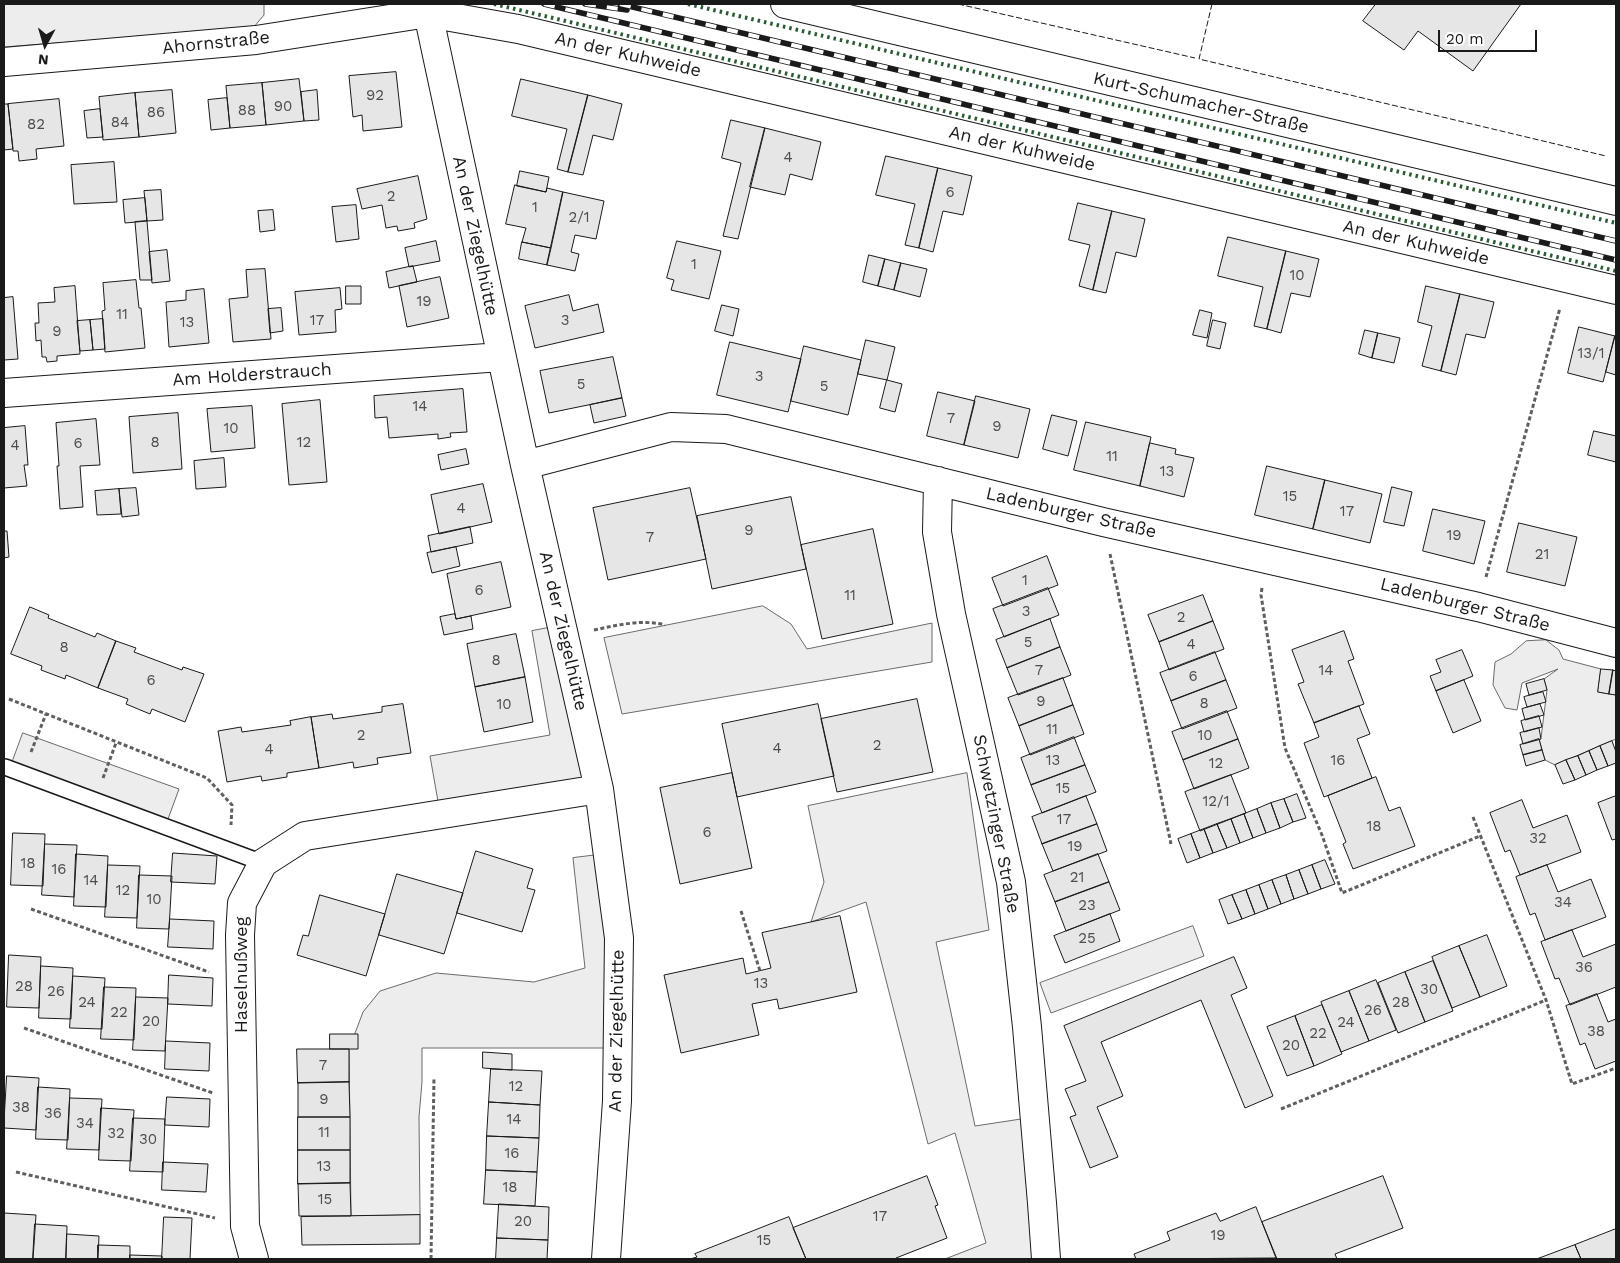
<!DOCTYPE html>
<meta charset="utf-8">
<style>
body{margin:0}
#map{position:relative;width:1620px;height:1263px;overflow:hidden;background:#fff;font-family:"Work Sans",sans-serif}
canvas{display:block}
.frame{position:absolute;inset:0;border:5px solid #1a1a1a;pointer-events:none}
.north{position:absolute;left:20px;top:20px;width:50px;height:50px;-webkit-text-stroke:4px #fff;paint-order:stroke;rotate:186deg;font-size:14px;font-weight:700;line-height:20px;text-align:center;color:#1a1a1a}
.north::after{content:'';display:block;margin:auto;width:18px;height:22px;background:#1a1a1a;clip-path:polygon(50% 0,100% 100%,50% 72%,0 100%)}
.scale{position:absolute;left:1438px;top:30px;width:99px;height:22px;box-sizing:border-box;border:2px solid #1a1a1a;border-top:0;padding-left:6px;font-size:15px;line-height:18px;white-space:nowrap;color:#1a1a1a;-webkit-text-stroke:4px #fff;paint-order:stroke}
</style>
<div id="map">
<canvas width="1620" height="1263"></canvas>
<div class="frame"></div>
<div class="north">N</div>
<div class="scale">20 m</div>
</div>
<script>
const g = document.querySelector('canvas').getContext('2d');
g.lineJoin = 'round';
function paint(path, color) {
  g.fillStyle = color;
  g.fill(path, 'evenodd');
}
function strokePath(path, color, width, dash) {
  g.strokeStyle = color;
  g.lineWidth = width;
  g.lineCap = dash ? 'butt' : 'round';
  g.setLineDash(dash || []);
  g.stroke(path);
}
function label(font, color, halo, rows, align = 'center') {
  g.font = font + ' "Work Sans",sans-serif';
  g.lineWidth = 4;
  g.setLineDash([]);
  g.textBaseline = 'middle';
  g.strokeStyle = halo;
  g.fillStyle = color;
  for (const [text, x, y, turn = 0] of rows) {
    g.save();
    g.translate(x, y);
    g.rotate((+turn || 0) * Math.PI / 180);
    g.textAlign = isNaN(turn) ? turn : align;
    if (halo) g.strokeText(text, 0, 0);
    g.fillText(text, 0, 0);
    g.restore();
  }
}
const built = new Path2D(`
 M4 4H264V15L253 28 4 47Z
 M763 606 791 624 807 649 932 623V662L622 714 604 638Z
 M564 625 591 781 439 807 430 756 550 735 532 631Z
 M1546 640 1559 650 1563 659 1601 669 1598 692 1616 695V739L1555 765 1545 760 1539 739 1541 738 1547 690 1544 679 1558 669 1522 683 1517 710 1505 708 1493 685 1495 662 1511 654 1526 641Z
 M23 733 179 789 164 830 8 774Z
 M967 773 989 930 936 942 975 1126 1021 1119 1033 1259H945L986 1243 955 1133 928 1144 866 902 811 922 824 882 808 806Z
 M606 854 611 1048H422V1082L419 1117 420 1215 351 1216 349 1049 363 1012 380 991 436 973 534 982 585 968 573 858Z
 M1193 926 1204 956 1051 1013 1040 983Z`);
paint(built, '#ededed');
strokePath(built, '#6a6a6a', 1);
const building = new Path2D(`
 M1376 4H1521L1473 71 1418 31 1404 50 1363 21Z
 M396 72 402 127 363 131 362 115 353 117 349 76Z
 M299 79 304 121 266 125 262 83Z
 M521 79 588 95 568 172 557 169 567 129 512 116Z
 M262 83 266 125 230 128 226 86Z
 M172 90 176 133 139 137 135 93Z
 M317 90 319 120 304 121 301 92Z
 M135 93 139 137 103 140 99 97Z
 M588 95 622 104 613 140 593 135 583 175 568 172Z
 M227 98 230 128 211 130 208 100Z
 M59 99 64 146 36 149 37 159 19 161 18 151H13L8 104Z
 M4 104H8L13 149 4 150Z
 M100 109 103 137 87 138 84 111Z
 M731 120 765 128 738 239 723 236 741 163 722 158Z
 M765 128 821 142 812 180 790 174 785 195 750 187Z
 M886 156 938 168 919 248 905 245 915 204 876 195Z
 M114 162 117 202 74 204 71 165Z
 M938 168 972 176 963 215 943 211 933 252 919 248Z
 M520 171 549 177 546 192 517 186Z
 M418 176 427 219 414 223 415 228 398 231 397 226 386 228 382 205 362 209 357 189Z
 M515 185 546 192 547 188 563 192 551 248 522 242 526 228 506 224Z
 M161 190 163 220 147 221 144 191Z
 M563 192 604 201 596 239 575 235 571 252 579 254 575 271 547 265Z
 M145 198 147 221 125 223 123 200Z
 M1078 203 1112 211 1093 290 1079 286 1090 245 1069 240Z
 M356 205 359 239 336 242 332 207Z
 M273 210 275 230 260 232 258 211Z
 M1112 211 1145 219 1136 257 1116 252 1106 293 1093 290Z
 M147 221 152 280H140L135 222Z
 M1228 237 1286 251 1267 329 1254 326 1263 287 1218 276Z
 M436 241 440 261 409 267 405 248Z
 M677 241 721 251 709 299 671 290 674 280 667 278Z
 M522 242 551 248 547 265 519 259Z
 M167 250 170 281 152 283 149 252Z
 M1286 251 1319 259 1310 297 1291 293 1281 333 1267 329Z
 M869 255 885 259 878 286 863 282Z
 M885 259 901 263 894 290 878 286Z
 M901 263 927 269 920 297 894 290Z
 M413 266 417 282 389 288 386 272Z
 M265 269 271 339 233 342 229 299 248 297 246 270Z
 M440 277 449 318 407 327 399 286Z
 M136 280 139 308H141L145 348 105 352 102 311 105 310 103 283Z
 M75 286 80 354 57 356V361L47 362 46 357H42L41 340 36 341 35 323H39L38 303 55 302 54 288Z
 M346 286H361V304H346Z
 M1426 286 1460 294 1441 371 1422 366 1432 326 1418 322Z
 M340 288 342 309 335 310 336 332 299 335 295 292Z
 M204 289 209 343 169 347 166 302 186 300V291Z
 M1460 294 1494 302 1485 338 1466 334 1456 375 1441 371Z
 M569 295 573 311 598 304 604 332 535 348 525 306Z
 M13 297 18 359 4 360V298Z
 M722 305 739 309 733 336 715 331Z
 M281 308 283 331 270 333 268 309Z
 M1200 310 1212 313 1207 338 1193 335Z
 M103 319 105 349 93 350 90 320Z
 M90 320 93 350 80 351 77 321Z
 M1213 320 1226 323 1220 349 1207 346Z
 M1579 327 1615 336 1603 382 1568 373Z
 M1365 330 1378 333 1372 358 1359 354Z
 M1378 333 1400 338 1394 363 1372 358Z
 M1615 336H1616V375L1606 372Z
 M866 340 895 347 887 380 858 374Z
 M730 342 801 359 788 412 717 395Z
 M804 346 861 360 848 415 791 401Z
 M613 357 622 398 549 413 540 371Z
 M887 380 902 384 895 412 880 408Z
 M463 389 467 432 450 433 451 437 438 439V434L389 438 387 417 375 418 374 396Z
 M938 392 975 401 964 445 927 436Z
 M976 396 1030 409 1018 458 964 445Z
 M622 398 626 416 594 423 590 405Z
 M320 400 327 482 289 485 282 404Z
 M252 406 255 448 211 452 207 409Z
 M178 413 182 469 133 473 129 417Z
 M1052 415 1077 421 1068 456 1043 449Z
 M96 419 100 465 80 466 83 507 60 509 57 466H59L56 423Z
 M1086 422 1151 437 1140 486 1074 470Z
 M25 426 28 465H24L27 486 4 488V428Z
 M1594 431 1616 436V462L1588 455Z
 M1150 443 1176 449 1175 454 1194 458 1184 497 1140 486Z
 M466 449 469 464 441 470 438 455Z
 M224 458 226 487 196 489 194 461Z
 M1267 466 1325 480 1313 529 1255 515Z
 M1325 480 1382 494 1370 543 1313 529Z
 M483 484 492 522 439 534 431 495Z
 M1392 487 1412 492 1404 526 1384 522Z
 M136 488 139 515 122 517 119 489Z
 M690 488 706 559 608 580 593 508Z
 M119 489 121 514 97 515 95 491Z
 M791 497 806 569 712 589 697 516Z
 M1433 509 1485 521 1474 564 1423 551Z
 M1519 523 1577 537 1565 586 1507 572Z
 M470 527 473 543 431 552 428 536Z
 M873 529 893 624 822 639 801 545Z
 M4 531H7L9 557 4 558Z
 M456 547 460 566 432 573 427 553Z
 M1047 556 1058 585 1003 606 992 578Z
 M501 562 511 607 456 619 447 574Z
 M1048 588 1059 615 1004 637 993 609Z
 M1203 595 1213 621 1159 642 1148 615Z
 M30 607 49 615 48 618 95 637 97 633 116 641 98 688 66 675 65 679 41 670 42 666 11 654Z
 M455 614 456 619 471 616 473 629 444 635 440 617Z
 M1050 619 1060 647 1007 668 996 640Z
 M1213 621 1224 649 1169 670 1159 642Z
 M1344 631 1354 659 1348 661 1364 704 1314 723 1298 684 1304 682 1292 650Z
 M516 634 525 677 475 687 467 644Z
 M116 641 136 648 134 652 182 670 183 667 204 674 185 722 152 709 150 714 126 704 128 699 98 688Z
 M1060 647 1071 675 1018 695 1007 668Z
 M1462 650 1473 676 1436 691 1430 676 1441 672 1436 660Z
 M1215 652 1226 680 1171 701 1160 673Z
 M1601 669 1613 670 1609 694 1598 692Z
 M1613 670 1616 671V695L1609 694Z
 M525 677 533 722 484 732 475 687Z
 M1063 678 1073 705 1019 726 1008 698Z
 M1544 679 1547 690 1529 695 1526 684Z
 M1226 680 1237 708 1182 729 1171 701Z
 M1464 680 1481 721 1453 733 1436 691Z
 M1543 692 1546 702 1527 707 1524 697Z
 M917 699 933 772 837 792 821 719Z
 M403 704 411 753 377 758 378 764 354 768 353 762 319 768 311 717 332 714 333 719 382 712V707Z
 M818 704 834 776 737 797 722 724Z
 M1540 704 1544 715 1525 720 1522 709Z
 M1073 705 1084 734 1030 755 1019 726Z
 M1359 706 1370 734 1357 739 1372 778 1324 797 1304 743 1319 737 1314 723Z
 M1227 711 1238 739 1183 760 1172 732Z
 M1539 716 1542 727 1524 732 1521 721Z
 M311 717 319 768 287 773V777L262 781 261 776 227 782 218 731 241 727 242 732 291 725 290 721Z
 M1539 728 1541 739 1523 744 1520 733Z
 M1074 737 1085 765 1031 785 1021 758Z
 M1238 739 1249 768 1194 789 1183 760Z
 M1539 739 1542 750 1523 755 1520 745Z
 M1612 741 1616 752V763L1608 766 1600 746Z
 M1600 746 1608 766 1597 770 1589 751Z
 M1542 750 1545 760 1526 766 1523 755Z
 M1589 751 1597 770 1586 775 1578 756Z
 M1578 756 1586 775 1575 780 1566 760Z
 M1566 760 1575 780 1563 784 1555 765Z
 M1085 765 1096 792 1042 813 1031 785Z
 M732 773 752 868 680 884 660 788Z
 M1231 775 1246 813 1200 831 1185 792Z
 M1376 777 1389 811 1400 807 1415 846 1353 869 1343 844 1346 842 1328 796Z
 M1297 794 1306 818 1293 822 1284 799Z
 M1086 796 1097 824 1042 844 1032 817Z
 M1616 796V839L1612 840 1598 803Z
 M1284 799 1293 822 1280 828 1271 803Z
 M1522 800 1533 828 1567 815 1581 852 1520 875 1510 850 1505 852 1490 813Z
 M1271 803 1280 828 1266 833 1257 809Z
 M1257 809 1266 833 1253 838 1244 814Z
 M1244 814 1253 838 1240 843 1231 819Z
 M1231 819 1240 843 1227 848 1217 824Z
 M1097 824 1107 851 1053 871 1042 844Z
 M1217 824 1227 848 1213 853 1204 829Z
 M1204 829 1213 853 1200 858 1191 834Z
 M13 833 45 834 43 886 11 885Z
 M1191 834 1200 858 1187 863 1178 839Z
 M45 844 77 845 74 897 42 895Z
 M476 851 533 869 527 888 535 890 522 932 457 913Z
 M173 853 217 856 215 884 171 882Z
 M76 854 108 856 106 907 74 906Z
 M1098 854 1109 882 1055 902 1044 875Z
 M1325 860 1335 884 1321 889 1312 865Z
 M108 865 140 866 137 918 105 917Z
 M1312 865 1321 889 1308 894 1299 870Z
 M1547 865 1558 892 1591 879 1606 917 1545 940 1535 913 1530 915 1516 877Z
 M1299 870 1308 894 1294 899 1286 875Z
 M397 874 463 893 444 954 379 935Z
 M139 875 172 876 169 929 137 928Z
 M1286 875 1294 899 1281 904 1272 880Z
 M1272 880 1281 904 1268 909 1259 885Z
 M1109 882 1120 910 1066 931 1055 902Z
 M1259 885 1268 909 1255 914 1246 890Z
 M1246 890 1255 914 1242 919 1232 895Z
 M320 895 385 914 366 976 297 955 303 935 308 936Z
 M1232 895 1242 919 1228 924 1219 900Z
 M1110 914 1120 941 1065 963 1054 936Z
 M840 916 857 992 779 1009 777 999 752 1004 759 1035 681 1053 664 975 743 958 746 974 771 968 762 933Z
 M170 919 214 921 213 949 168 947Z
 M1572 930 1583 957 1616 944V987L1570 1005 1559 978 1555 979 1541 942Z
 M1487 935 1507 986 1480 997 1459 946Z
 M1459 946 1480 997 1452 1008 1432 957Z
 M9 955 41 957 39 1008 7 1007Z
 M1234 957 1247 988 1231 995 1273 1096 1245 1108 1201 1000 1101 1042 1123 1096 1097 1107 1118 1157 1090 1168 1070 1117 1076 1115 1065 1089 1086 1081 1064 1026Z
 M1433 961 1453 1011 1425 1022 1405 972Z
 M41 966 73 968 71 1019 39 1018Z
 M1405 972 1425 1022 1398 1033 1378 983Z
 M169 975 213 978 212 1006 168 1004Z
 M73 976 105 978 102 1029 70 1028Z
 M1376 980 1396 1030 1369 1041 1349 991Z
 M104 987 136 988 134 1040 101 1039Z
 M1349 991 1369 1041 1341 1052 1321 1002Z
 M1597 994 1608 1022 1616 1019V1061L1595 1069 1585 1043 1580 1045 1566 1006Z
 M136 997 168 998 165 1051 133 1050Z
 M1322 1005 1342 1054 1314 1066 1295 1016Z
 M1295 1016 1314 1066 1287 1076 1267 1027Z
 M330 1034H358V1049H330Z
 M166 1041 210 1043 209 1071 165 1069Z
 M297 1049H349V1082L298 1083Z
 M483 1052 512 1054V1070L483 1068Z
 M491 1069 542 1071 540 1105 489 1102Z
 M7 1076 39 1078 36 1130 4 1128Z
 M349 1082 350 1117H298V1083Z
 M38 1087 70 1089 68 1140 36 1139Z
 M167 1097 210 1099 209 1127 165 1125Z
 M70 1098 102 1099 99 1150 67 1149Z
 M489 1102 540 1105 539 1138 487 1136Z
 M101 1108 134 1110 131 1161 99 1160Z
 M298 1117H350V1150H298Z
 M133 1118 165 1119 163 1172 130 1171Z
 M487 1136 539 1138 537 1172 486 1170Z
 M298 1150H350V1183L298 1184Z
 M163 1162 208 1164 206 1192 162 1190Z
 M486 1170 537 1172 535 1206 484 1204Z
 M927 1176 938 1205 935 1206 947 1238 896 1258 897 1259H806L793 1228Z
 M1383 1176 1403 1228 1335 1254 1337 1259H1277L1262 1222Z
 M350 1183 351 1216H299L298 1184Z
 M499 1204 549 1207 548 1240 497 1238Z
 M1256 1207 1276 1258 1136 1259 1134 1254 1170 1240 1167 1232 1216 1213 1220 1221Z
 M4 1213 36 1215 33 1259H4Z
 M420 1215V1244L302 1245 301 1217Z
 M164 1217 192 1218 190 1259H162Z
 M789 1217 806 1259H690L697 1257 695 1254Z
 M35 1224 67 1226 66 1259H33Z
 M1616 1229V1259H1581L1575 1245Z
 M67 1234 99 1236 98 1259H66Z
 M497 1238 548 1240 547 1259H496Z
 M98 1245 130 1246V1259H98Z
 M1575 1245 1581 1259H1537Z
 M130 1255 162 1256V1259H130Z`);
paint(building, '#e6e6e6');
strokePath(building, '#1a1a1a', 1);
const service = new Path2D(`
 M5 767 263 863`);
const minor = new Path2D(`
 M785 4 1616 201
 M428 13 525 465 599 789 619 938 617 1101 606 1259
 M4 62 256 40 428 13 518 29 1616 290
 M4 393 501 357
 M525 465 671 427 726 429 1103 522 1478 607 1616 643
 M938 481 937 532 951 614 1011 882 1027 1027 1042 1203 1046 1259
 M254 1259 245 1226 240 935 242 903 263 863 305 836 599 789`);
strokePath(service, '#1a1a1a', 18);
strokePath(minor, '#1a1a1a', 30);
strokePath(new Path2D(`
 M1110 554 1171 844
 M1486 577 1560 308
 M1262 588 1261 595 1285 748 1322 835 1342 893 1480 836
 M594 630C618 625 642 619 665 625
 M9 699 207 778 232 805 231 825
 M31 752 46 714
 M103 778 116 743
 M1473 817 1546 1000 1572 1084 1616 1068
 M31 909 209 972
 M741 911 760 971
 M24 1028 213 1093
 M1281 1109 1546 1000
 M16 1172 215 1218
 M431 1259 434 1077`), '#5f5f5f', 3, [4, 2.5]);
strokePath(service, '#fff', 15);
strokePath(minor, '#fff', 28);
const rail = new Path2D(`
 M544 4 1616 260
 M585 4 627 10
 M620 4 1616 241`);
strokePath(rail, '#1a1a1a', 5.5);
strokePath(rail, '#fff', 4, [11]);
strokePath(new Path2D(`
 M494 4 1616 271
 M688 4 1616 223`), '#2b5a34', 4, [2.5, 4]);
strokePath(new Path2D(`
 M958 4 1195 58
 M1212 4 1199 59 1606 156`), '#1a1a1a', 1, [6, 2.5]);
label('15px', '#4d4d4d', null, [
 ["92",375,96],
 ["90",283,107],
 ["88",247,111],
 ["86",156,113],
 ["84",120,123],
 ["82",36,125],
 ["4",788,158],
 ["6",950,193],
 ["2",391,197],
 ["1",535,208],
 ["2/1",579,218],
 ["1",694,265],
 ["10",1297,276],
 ["19",424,302],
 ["11",122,315],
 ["17",317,321],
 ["3",565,321],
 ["13",187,323],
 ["9",57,332],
 ["13/1",1591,354],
 ["3",759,377],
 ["5",581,385],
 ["5",824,387],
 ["14",420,407],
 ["7",951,419],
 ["9",997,427],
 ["10",231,429],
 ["8",155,443],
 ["12",304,443],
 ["6",78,444],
 ["4",15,446],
 ["11",1112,457],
 ["13",1167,472],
 ["15",1290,497],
 ["4",461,509],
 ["17",1347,512],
 ["9",749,531],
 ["19",1454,536],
 ["7",650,538],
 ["21",1542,555],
 ["1",1025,581],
 ["6",479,591],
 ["11",850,596],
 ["3",1026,612],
 ["2",1181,618],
 ["5",1028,643],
 ["4",1191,645],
 ["8",64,648],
 ["8",496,661],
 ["7",1039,671],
 ["14",1326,671],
 ["6",1193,677],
 ["6",151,681],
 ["9",1041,702],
 ["8",1204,704],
 ["10",504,705],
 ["11",1052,730],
 ["2",361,736],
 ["10",1205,736],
 ["2",877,746],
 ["4",777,749],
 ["4",269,750],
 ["13",1053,761],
 ["16",1338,761],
 ["12",1216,764],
 ["15",1063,789],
 ["12/1",1216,802],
 ["17",1064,820],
 ["18",1374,827],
 ["6",707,833],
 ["32",1538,839],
 ["19",1075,847],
 ["18",28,864],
 ["16",59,870],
 ["21",1077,878],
 ["14",91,881],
 ["12",123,891],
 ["10",154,900],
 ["34",1563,903],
 ["23",1087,906],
 ["25",1087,939],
 ["36",1584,968],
 ["13",761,984],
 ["28",24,987],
 ["30",1429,990],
 ["26",56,992],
 ["24",87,1003],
 ["28",1401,1003],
 ["26",1373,1011],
 ["22",119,1013],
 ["20",151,1022],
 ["24",1346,1023],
 ["38",1596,1032],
 ["22",1318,1034],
 ["20",1291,1046],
 ["7",323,1066],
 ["12",516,1087],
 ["9",324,1100],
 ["38",21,1108],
 ["36",53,1114],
 ["14",514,1120],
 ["34",85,1124],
 ["11",324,1133],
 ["32",116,1134],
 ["30",148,1140],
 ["16",512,1154],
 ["13",324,1167],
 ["18",510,1188],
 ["15",325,1200],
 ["17",880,1217],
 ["20",523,1222],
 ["19",1218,1236],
 ["15",764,1241]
]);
label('18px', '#1a1a1a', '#fff', [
 ["Ahornstraße",216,43,-6],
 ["An der Kuhweide",628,55,13],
 ["Kurt-Schumacher-Straße",1201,103,13],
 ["An der Kuhweide",1022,149,13],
 ["An der Ziegelhütte",475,236,78],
 ["An der Kuhweide",1416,243,13],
 ["Am Holderstrauch",252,375,-4],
 ["Ladenburger Straße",1071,513,13],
 ["Ladenburger Straße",1465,605,14],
 ["An der Ziegelhütte",563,631,77],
 ["Schwetzinger Straße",996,824,79],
 ["Haselnußweg",242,975,-90],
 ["An der Ziegelhütte",617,1031,-89]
]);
</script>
